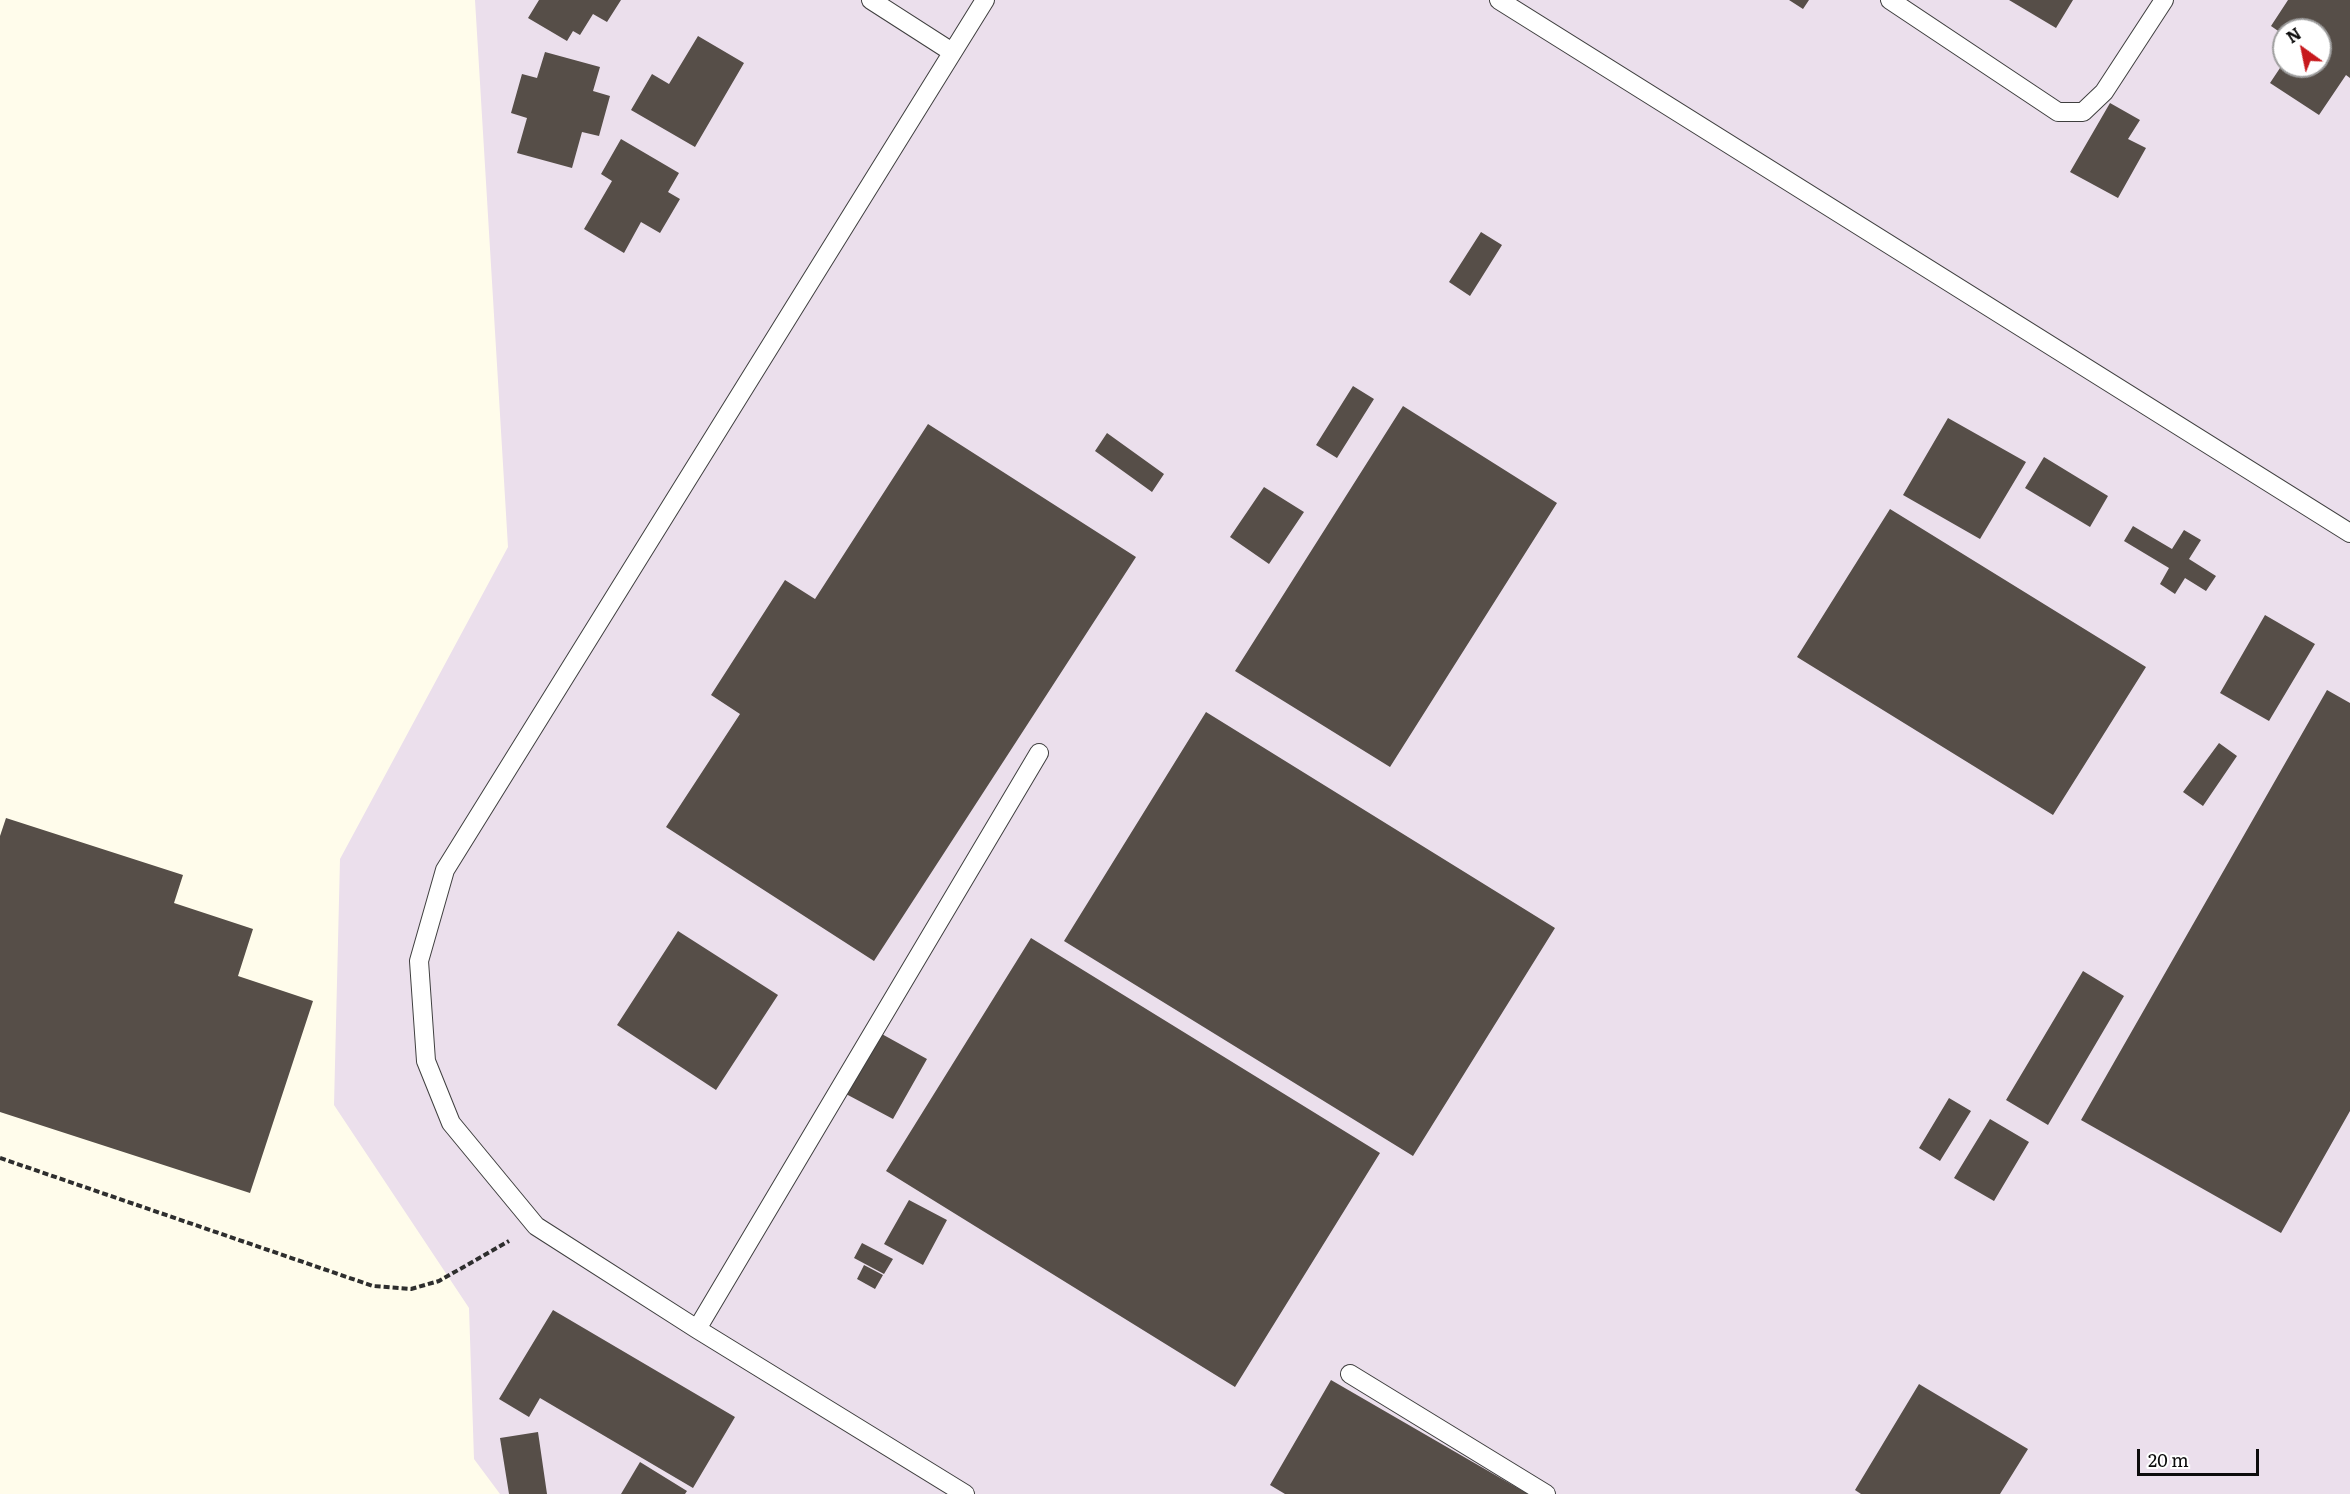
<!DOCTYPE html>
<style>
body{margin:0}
#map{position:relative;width:2350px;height:1494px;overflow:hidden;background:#fffceb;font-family:Literata,serif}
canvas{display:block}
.north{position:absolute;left:2272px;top:18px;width:60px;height:60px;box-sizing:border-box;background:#fff;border:2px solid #9e9e9e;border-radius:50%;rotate:327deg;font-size:16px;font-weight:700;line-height:24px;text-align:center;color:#0c0c0c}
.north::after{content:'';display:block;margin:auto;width:21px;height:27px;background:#c7191d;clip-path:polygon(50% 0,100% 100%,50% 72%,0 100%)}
.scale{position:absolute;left:2137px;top:1449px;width:122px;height:27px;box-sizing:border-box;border:3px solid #0c0c0c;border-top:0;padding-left:8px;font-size:18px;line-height:21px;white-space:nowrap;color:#0c0c0c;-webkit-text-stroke:4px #fff;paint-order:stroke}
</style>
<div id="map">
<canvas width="2350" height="1494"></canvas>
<div class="north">N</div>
<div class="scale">20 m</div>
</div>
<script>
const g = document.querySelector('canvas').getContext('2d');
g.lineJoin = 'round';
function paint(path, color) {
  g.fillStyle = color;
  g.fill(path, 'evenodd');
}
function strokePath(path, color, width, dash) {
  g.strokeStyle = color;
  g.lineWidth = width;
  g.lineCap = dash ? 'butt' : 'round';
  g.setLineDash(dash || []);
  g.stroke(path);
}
paint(new Path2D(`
 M475 0H2350V1494H500L474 1459 469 1308 334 1105 340 859 508 547ZM2284 30H2320V66H2284Z`), '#ebdfec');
paint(new Path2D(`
 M539 0H621L607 22 593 14 580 35 573 31 567 41 528 18Z
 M1789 0H1809L1803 9Z
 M2009 0H2073L2056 28Z
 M2288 0H2350V78L2346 75 2319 115 2270 83 2284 62V66H2320V30H2284V35L2271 26Z
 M698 36 744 63 695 147 631 110 652 74 669 84Z
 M545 52 600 67 593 91 610 96 599 136 582 132 572 168 517 153 527 118 511 113 522 74 537 78Z
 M2110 103 2140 120 2128 139 2146 148 2118 198 2070 172Z
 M621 139 679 173 668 192 680 199 660 233 641 222 624 253 584 229 612 181 601 174Z
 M1481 232 1502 245 1470 296 1449 282Z
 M1353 386 1374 399 1337 458 1316 445Z
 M1403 406 1557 503 1390 767 1235 671Z
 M1948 418 2026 462 1980 539 1903 495Z
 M928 424 1136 557 874 961 666 827 740 714 711 695 785 580 815 599Z
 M1107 433 1164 474 1152 492 1095 451Z
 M2044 457 2108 496 2090 527 2025 488Z
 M1264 487 1304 512 1269 564 1230 537Z
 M1890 509 2146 667 2053 815 1797 657Z
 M2133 526 2172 549 2184 530 2201 540 2189 559 2216 576 2206 591 2185 578 2175 594 2160 584 2169 568 2124 541Z
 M2265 615 2315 644 2269 721 2220 693Z
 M2327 690 2350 703V1111L2281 1233 2081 1120Z
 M1206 712 1555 928 1413 1156 1064 941Z
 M2219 743 2237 756 2203 806 2183 792Z
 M6 818 183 875 174 903 253 929 238 976 313 1001 250 1193 0 1112V836Z
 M678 931 778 995 716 1090 617 1025Z
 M1031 938 1380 1153 1235 1387 886 1171Z
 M2083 971 2124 996 2048 1125 2006 1100Z
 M880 1033 927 1059 893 1119 846 1094Z
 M1949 1098 1971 1111 1940 1161 1919 1148Z
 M1990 1119 2029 1142 1994 1201 1954 1178Z
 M909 1200 947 1220 923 1265 884 1244Z
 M862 1243 893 1259 884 1274 854 1258Z
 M864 1265 883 1275 875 1289 857 1279Z
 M553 1310 735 1417 693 1488 540 1398 529 1417 499 1399Z
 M1331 1380 1528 1494H1285L1270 1485Z
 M1919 1384 2028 1449 2000 1494H1861L1855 1490Z
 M538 1432 547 1494H509L500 1438Z
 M640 1462 687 1491 685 1494H621Z`), '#564e48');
const lane = new Path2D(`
 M871 0 952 52
 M1499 0 2350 533
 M1890 0 2058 112H2083L2104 92 2164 0
 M697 1329 1039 753
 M1350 1374 1546 1494
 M965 1494 697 1329 536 1226 451 1123 426 1061 419 961 445 870 985 0`);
strokePath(lane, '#3f3f3f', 20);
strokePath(new Path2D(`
 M0 1158 373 1286 411 1289 439 1281 509 1241`), '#2e2e2e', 4, [6, 3]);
strokePath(lane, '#fff', 18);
</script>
